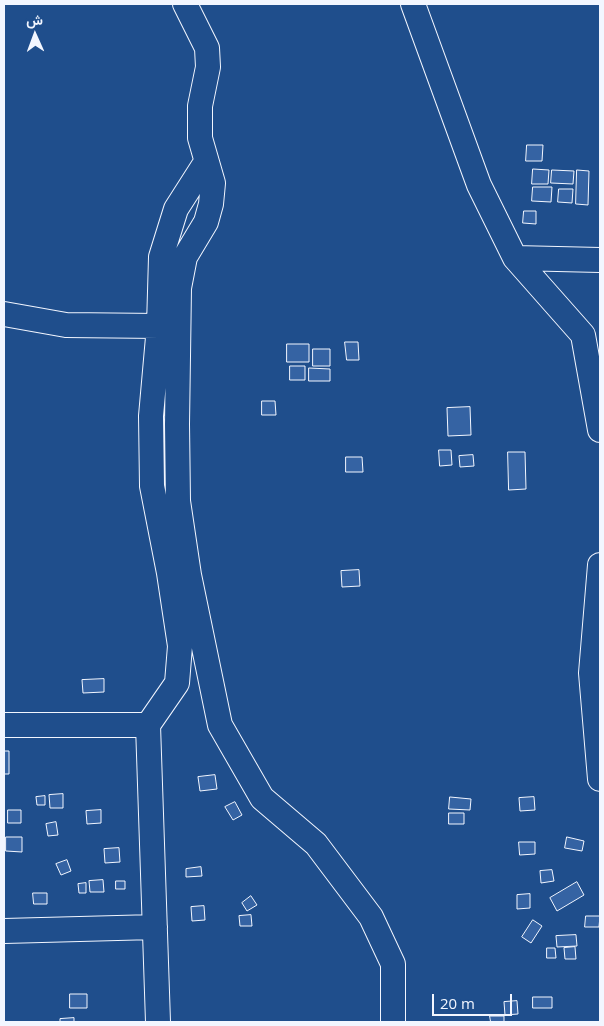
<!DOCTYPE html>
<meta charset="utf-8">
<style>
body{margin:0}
#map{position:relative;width:604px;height:1026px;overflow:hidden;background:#1f4e8c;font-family:"Open Sans",Vazirmatn,sans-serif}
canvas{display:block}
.frame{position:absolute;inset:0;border:5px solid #f2f6ff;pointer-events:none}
.north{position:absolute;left:10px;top:10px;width:50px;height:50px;-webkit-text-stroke:4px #1f4e8c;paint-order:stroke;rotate:358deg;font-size:14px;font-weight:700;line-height:20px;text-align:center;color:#f2f6ff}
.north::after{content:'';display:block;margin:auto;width:18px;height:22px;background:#f2f6ff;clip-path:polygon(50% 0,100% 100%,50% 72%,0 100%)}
.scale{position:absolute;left:432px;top:994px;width:80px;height:22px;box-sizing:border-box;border:2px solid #f2f6ff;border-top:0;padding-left:6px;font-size:15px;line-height:18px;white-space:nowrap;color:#f2f6ff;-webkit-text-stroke:4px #1f4e8c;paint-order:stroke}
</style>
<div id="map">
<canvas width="604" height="1026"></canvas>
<div class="frame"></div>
<div class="north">ش</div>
<div class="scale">20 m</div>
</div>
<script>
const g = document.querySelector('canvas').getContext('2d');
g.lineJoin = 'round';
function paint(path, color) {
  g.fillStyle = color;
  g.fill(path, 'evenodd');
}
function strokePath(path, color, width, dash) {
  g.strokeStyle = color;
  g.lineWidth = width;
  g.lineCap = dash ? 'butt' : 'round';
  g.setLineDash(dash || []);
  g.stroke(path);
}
const building = new Path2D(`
 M527 145H543L542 161H526Z
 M533 169 549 170 548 184H532Z
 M552 170 574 171 573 184 551 183Z
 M577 170 589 171 588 205 576 204Z
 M533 187H552L551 202 532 201Z
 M559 189H573L572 203 558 202Z
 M524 211H536V224L523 223Z
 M345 342H358L359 360H347Z
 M287 344H309V362H287Z
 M313 349H330V366H313Z
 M290 366H305V380H290Z
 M309 368 330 369V381H309Z
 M262 401H275L276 415H262Z
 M470 407 471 435 448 436 447 408Z
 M439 450H451L452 465 440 466Z
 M508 452H525L526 489 509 490Z
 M473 455 474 466 460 467 459 456Z
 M346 457H362L363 472H346Z
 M359 570 360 586 342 587 341 571Z
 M104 679V692L83 693 82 680Z
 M4 751H9V774H4Z
 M215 775 217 789 200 791 198 777Z
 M63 794V808H50L49 795Z
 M45 796V805H37L36 797Z
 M450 797 471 799 470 810 449 809Z
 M534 797 535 810 520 811 519 798Z
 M235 802 242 815 233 820 225 807Z
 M8 810H21V823H8Z
 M101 810V823L87 824 86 811Z
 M449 813H464V824H449Z
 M56 822 58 835 48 836 46 824Z
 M6 837H22V852L6 851Z
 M567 837 584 841 582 851 565 848Z
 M519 842H535V854L520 855Z
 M119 848 120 862 105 863 104 849Z
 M67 860 71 871 61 875 56 864Z
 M201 867 202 876 186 877V869Z
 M552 870 554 881 541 883 540 871Z
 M103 880 104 892H90L89 881Z
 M116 881H125V889H116Z
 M577 882 584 895 557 911 550 898Z
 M86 883V893H79L78 884Z
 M33 893H47V904H34Z
 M530 894V908L517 909V895Z
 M251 896 257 905 247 911 242 903Z
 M204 906 205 920 192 921 191 907Z
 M251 915 252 926H240L239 916Z
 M586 916H600L599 927H585Z
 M533 920 542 926 531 943 522 937Z
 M576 935 577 946 557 947 556 936Z
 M575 947 576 959H565L564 948Z
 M547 948H555L556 958H547Z
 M70 994H87V1008H70Z
 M533 997H552V1008H533Z
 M517 1001 518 1014 505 1015 504 1002Z
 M490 1016H504V1022H491Z
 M74 1018V1022H60V1019Z`);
paint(building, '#3563a3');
strokePath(building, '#f2f6ff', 1);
const minor = new Path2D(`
 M185 4 207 48 208 67 200 106V138L213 183 211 204 206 222 185 257 179 288 177 424 178 501 189 575 220 725 262 798 316 844 371 917 393 964V1022
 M413 4 479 185 515 258 583 335 600 430
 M515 258 600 260
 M4 314 66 325 159 326
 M600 565 591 673 600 779
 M4 725H148
 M4 931 155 927
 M158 1022 148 725 177 683 180 646 169 573 152 486 151 416 159 326 161 257 176 209 206 162`);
strokePath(minor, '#f2f6ff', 26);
strokePath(minor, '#1f4e8c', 24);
</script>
